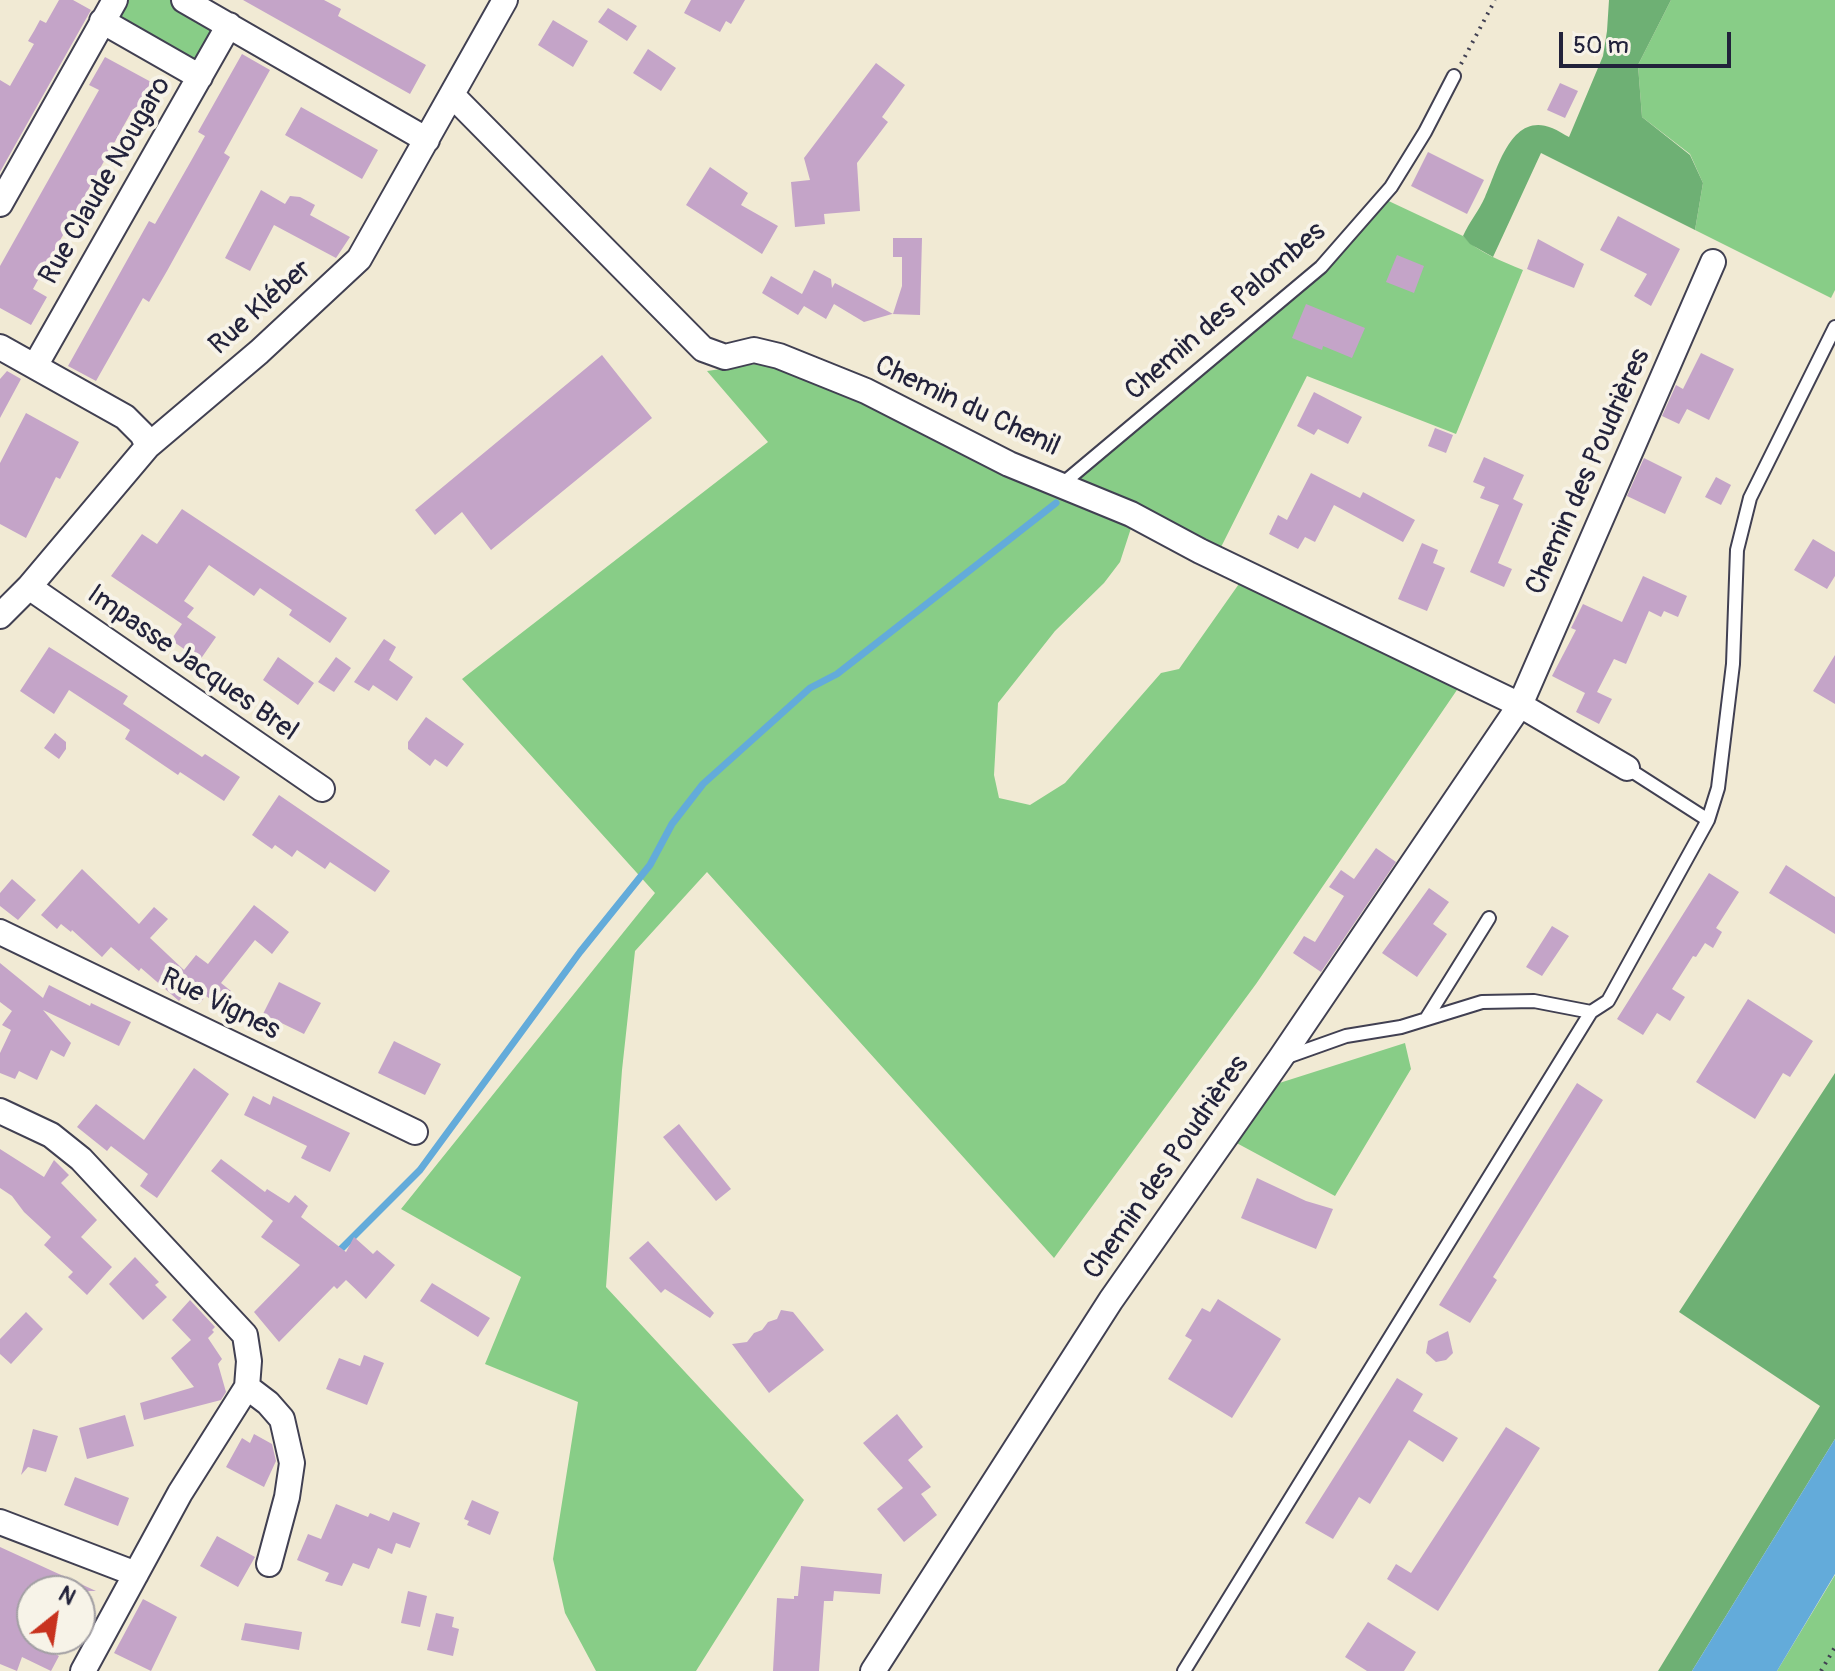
<!DOCTYPE html>
<meta charset="utf-8">
<style>
body{margin:0}
#map{position:relative;width:1835px;height:1671px;overflow:hidden;background:#f1ead4;font-family:Pangolin,sans-serif}
canvas{display:block}
.north{position:absolute;left:16px;top:1575px;width:80px;height:80px;box-sizing:border-box;background:#f7f3e8;border:2px solid #a29fa3;border-radius:50%;rotate:30deg;font-size:22px;font-weight:700;line-height:32px;text-align:center;color:#22223b}
.north::after{content:'';display:block;margin:auto;width:28px;height:36px;background:#c8321e;clip-path:polygon(50% 0,100% 100%,50% 72%,0 100%)}
.scale{position:absolute;left:1559px;top:32px;width:172px;height:36px;box-sizing:border-box;border:4px solid #22223b;border-top:0;padding-left:10px;font-size:24px;line-height:28px;white-space:nowrap;color:#22223b;-webkit-text-stroke:6px #f7f3e8;paint-order:stroke}
</style>
<div id="map">
<canvas width="1835" height="1671"></canvas>
<div class="north">N</div>
<div class="scale">50 m</div>
</div>
<script>
const g = document.querySelector('canvas').getContext('2d');
g.lineJoin = 'round';
function paint(path, color) {
  g.fillStyle = color;
  g.fill(path, 'evenodd');
}
function strokePath(path, color, width, dash) {
  g.strokeStyle = color;
  g.lineWidth = width;
  g.lineCap = dash ? 'butt' : 'round';
  g.setLineDash(dash || []);
  g.stroke(path);
}
function label(font, color, halo, rows, align = 'center') {
  g.font = font + ' Pangolin,sans-serif';
  g.lineWidth = 8;
  g.setLineDash([]);
  g.textBaseline = 'middle';
  g.strokeStyle = halo;
  g.fillStyle = color;
  for (const [text, x, y, turn = 0] of rows) {
    g.save();
    g.translate(x, y);
    g.rotate((+turn || 0) * Math.PI / 180);
    g.textAlign = isNaN(turn) ? turn : align;
    if (halo) g.strokeText(text, 0, 0);
    g.fillText(text, 0, 0);
    g.restore();
  }
}
paint(new Path2D(`
 M120 0H170L212 25 215 32 198 61 192 62 118 22Z
 M1671 0H1835V290L1831 298 1695 230 1703 183 1690 154 1642 117 1638 65Z
 M1378 196 1463 236C1478 253 1502 261 1523 270L1456 434 1307 376 1211 567 1132 525 1120 562 1104 583 1055 631 998 703 994 775 999 798 1030 805 1065 783 1161 673 1179 669 1241 581 1459 687 1256 984 1054 1258 707 872 635 951 622 1070 606 1287 804 1500 696 1671H596L565 1613 553 1559 578 1402 485 1364 521 1277 401 1209 655 893 462 679 768 442 707 371 756 364 786 367 986 464 1047 490 1316 267Z
 M1405 1043 1411 1069 1335 1196 1231 1140 1270 1086Z
 M1835 1575V1671H1777Z`), '#88cd87');
paint(new Path2D(`
 M1609 0H1671L1638 65 1642 117 1690 155 1703 183 1695 230 1541 153 1493 257 1470 244 1463 236C1469 222 1479 211 1485 197 1497 172 1510 111 1552 128 1558 130 1564 135 1569 137L1603 56 1607 31Z
 M1835 1073V1439L1692 1671H1658L1820 1406 1679 1312Z`), '#6eb074');
paint(new Path2D(`
 M1835 1439V1574L1777 1671H1692Z`), '#63abda');
strokePath(new Path2D(`
 M336 1254 420 1170 580 952 650 865 672 824 703 784 810 688 837 674 1056 503`), '#63abda', 7);
paint(new Path2D(`
 M59 0H73L91 10 0 172V80L10 86 34 44 28 41 34 31 40 20 46 23Z
 M243 0H324L341 9 338 16 426 65 410 94Z
 M691 0H745L731 24 726 21 720 32 684 13Z
 M608 8 637 26 627 41 598 22Z
 M553 20 588 41 573 67 538 45Z
 M648 49 676 68 661 91 633 73Z
 M242 54 270 70 224 153 230 157 167 271 149 302 143 298 96 381 68 366 149 221 155 224 191 161 205 136 198 132Z
 M105 57 164 89 148 118 133 109 33 289 47 297 31 325 0 308V266L99 90 89 85Z
 M876 63 905 85 882 117 888 122 857 163 860 211 824 214 825 224 795 227 791 182 810 180 804 158Z
 M1560 83 1578 91 1565 118 1547 110Z
 M301 107 378 150 362 179 285 135Z
 M1428 152 1484 180 1467 214 1411 186Z
 M710 167 748 193 741 205 778 226 762 254 686 205Z
 M261 190 285 204 290 196 300 197 315 205 310 215 350 237 336 258 274 225 250 271 225 258Z
 M1618 216 1680 249 1651 306 1634 296 1647 274 1600 250Z
 M893 238H922L920 315 892 314 864 322 834 304 826 319 804 306 798 315 762 293 771 276 802 294 814 270 831 279 832 288 835 283 893 314 902 286V257H893Z
 M1538 239 1584 264 1574 288 1527 269Z
 M1397 255 1424 266 1414 293 1386 282Z
 M1306 304 1365 328 1352 358 1323 346 1322 350 1292 338Z
 M1701 353 1734 369 1709 420 1687 409 1679 424 1662 416 1676 385 1683 389Z
 M602 355 652 418 491 550 462 512 435 535 415 510Z
 M7 371 21 379 0 418V379Z
 M1314 392 1362 417 1348 444 1318 429 1314 435 1297 426Z
 M26 413 79 442 60 479 56 477 26 538 0 524V463Z
 M1435 428 1453 435 1446 453 1428 446Z
 M1484 457 1524 475 1513 499 1523 504 1498 563 1512 569 1504 587 1470 572 1499 505 1480 498 1485 487 1473 482Z
 M1644 458 1682 477 1665 514 1627 496Z
 M1311 473 1360 498 1363 492 1415 520 1403 542 1334 505 1315 542 1305 537 1298 549 1269 534 1278 515 1287 520Z
 M1716 477 1731 485 1721 505 1705 497Z
 M182 509 347 618 330 643 289 615 292 610 260 588 254 596 209 565 184 601 194 608 187 617 216 637 200 660 171 640 182 624 111 576 142 534 157 544Z
 M1813 539 1835 552V576L1827 589 1794 570Z
 M1422 543 1438 550 1433 563 1445 568 1427 611 1398 599Z
 M1643 576 1687 596 1678 617 1664 611 1661 617 1649 611 1626 664 1614 659 1597 692 1612 699 1599 724 1576 712 1585 693 1552 676 1576 630 1571 628 1583 604 1622 622Z
 M384 639 396 647 389 660 413 677 397 701 373 685 369 691 354 682Z
 M49 647 128 696 123 704 202 757 205 754 240 777 224 801 180 772 178 775 125 739 130 730 69 690 54 714 20 691Z
 M1835 655V704L1813 691Z
 M278 657 314 683 298 705 263 680Z
 M336 657 351 668 334 692 318 682Z
 M426 717 464 744 447 767 435 759 430 766 408 749V742Z
 M55 733 66 742V749L59 759 44 748Z
 M279 795 390 871 375 892 330 862 325 869 297 850 292 857 275 845 272 849 252 835Z
 M1376 848 1396 862 1321 972 1293 953 1304 936 1315 942 1344 896 1329 887 1341 870 1354 879Z
 M1786 865 1835 897V934L1769 893Z
 M82 869 139 924 154 907 168 919 150 938 184 970 196 955 208 964 254 905 289 932 272 954 255 940 221 983 231 991 220 1006 206 996 199 1004 185 993 179 1001 141 968 139 971 111 947 102 957 72 930 71 932 61 924 57 929 41 915Z
 M1709 873 1739 892 1716 928 1722 932 1713 948 1705 943 1696 957 1693 956 1672 989 1685 997 1670 1021 1657 1013 1643 1035 1617 1019Z
 M12 879 36 900 18 920 0 906V893Z
 M1429 888 1449 902 1433 924 1447 934 1417 977 1382 953Z
 M1552 926 1569 936 1542 976 1526 967Z
 M0 963 43 998 49 985 90 1006 91 1003 131 1022 119 1046 43 1010 71 1043 64 1057 51 1050 37 1080 19 1071 15 1079 0 1073V1053L11 1030 2 1025 12 1011 0 1002Z
 M279 982 321 1003 304 1034 263 1014Z
 M1748 999 1813 1041 1790 1077 1783 1073 1755 1119 1696 1082Z
 M394 1041 441 1064 425 1095 378 1073Z
 M194 1068 229 1094 157 1198 140 1186 148 1174 111 1146 107 1151 77 1127 96 1104 144 1140Z
 M1577 1083 1603 1100 1493 1277 1497 1280 1470 1323 1439 1305Z
 M253 1096 270 1105 273 1096 350 1133 330 1172 301 1158 307 1146 244 1115Z
 M679 1124 731 1189 716 1201 663 1137Z
 M0 1149 44 1177 54 1160 69 1175 61 1183 97 1220 81 1237 112 1267 87 1295 68 1277 73 1272 44 1245 51 1237 24 1212 12 1196 0 1188Z
 M221 1159 265 1192 267 1189 289 1203 295 1195 308 1206 301 1217 346 1252 354 1237 373 1254 377 1250 395 1265 366 1299 346 1280 337 1289 334 1286 279 1342 254 1312 300 1265 261 1237 273 1221 211 1171Z
 M1257 1178 1306 1201 1333 1209 1316 1249 1241 1218Z
 M648 1241 714 1313 710 1318 665 1289 661 1293 629 1258Z
 M135 1257 159 1282 155 1285 167 1297 143 1320 109 1284Z
 M432 1283 490 1318 478 1337 420 1301Z
 M1218 1299 1281 1339 1232 1418 1168 1379 1192 1340 1185 1336 1202 1308 1210 1312Z
 M190 1300 215 1327 212 1330 214 1332 208 1338 222 1359 218 1364 226 1392 221 1400 144 1420 140 1403 194 1387 171 1358 191 1340 172 1320Z
 M781 1310 793 1312 824 1350 769 1393 732 1344 747 1342 754 1333 762 1330 768 1322 777 1319Z
 M26 1312 43 1329 11 1364 0 1354V1339Z
 M1448 1331 1453 1353 1446 1360 1436 1362 1426 1353 1428 1341Z
 M364 1355 384 1363 367 1405 326 1389 339 1358 360 1366Z
 M1397 1378 1423 1394 1413 1411 1458 1438 1443 1462 1409 1440 1370 1504 1359 1497 1333 1539 1305 1523Z
 M897 1414 923 1447 908 1460 931 1487 921 1494 937 1515 904 1542 877 1509 903 1488 863 1443Z
 M125 1415 134 1446 87 1459 79 1428Z
 M1506 1427 1540 1448 1438 1611 1387 1579 1396 1564 1411 1573Z
 M33 1429 58 1436 46 1472 28 1467 21 1475Z
 M254 1434 272 1444 276 1461 264 1487 226 1467 242 1438 250 1443Z
 M75 1477 129 1498 118 1526 64 1505Z
 M472 1500 499 1512 490 1535 467 1525 469 1521 464 1519Z
 M336 1504 368 1517 370 1513 389 1521 393 1512 420 1523 410 1548 396 1543 392 1554 378 1548 369 1569 353 1563 342 1586 325 1581 329 1573 297 1560 308 1534 321 1539Z
 M217 1536 255 1557 238 1587 200 1566Z
 M0 1547 96 1591H32V1642L59 1656 51 1671 22 1657 17 1671 0 1664Z
 M801 1566 882 1574 880 1594 834 1591 833 1601H824L819 1671H773L777 1598 794 1599V1596H798Z
 M408 1591 427 1596 420 1627 401 1623Z
 M143 1599 177 1617 151 1671 114 1653Z
 M436 1613 454 1617 452 1627 459 1629 453 1656 427 1650Z
 M1368 1622 1416 1652 1404 1671H1367L1345 1657Z
 M245 1623 302 1632 299 1650 241 1640Z`), '#c4a4c8');
const service = new Path2D(`
 M1061 485 1321 267 1391 187 1425 132 1454 76
 M1627 768 1708 820
 M1426 1019 1489 918
 M1287 1057 1346 1036 1401 1027 1482 1002 1534 1001 1591 1012 1608 1001 1708 820 1718 788 1733 664 1737 550 1750 498 1835 327
 M1184 1671 1591 1012`);
const minor = new Path2D(`
 M184 0 427 140
 M102 21 200 77
 M452 95 703 349 725 357 754 350 779 356 866 391 1009 464 1131 514 1200 551 1520 705 1627 768
 M0 204 115 0
 M0 347 125 417 142 434 148 446
 M35 366 229 25
 M29 587 322 789
 M0 616 29 587 148 446 259 352 359 259 505 0
 M0 932 415 1132
 M0 1111 51 1135 81 1159 245 1335 249 1361 247 1387 180 1493 83 1671
 M247 1387 268 1403 282 1419 292 1463 287 1497 269 1564
 M0 1522 136 1574
 M873 1671 1111 1300 1280 1059 1520 705 1713 262`);
strokePath(service, '#414052', 16);
strokePath(minor, '#414052', 28);
strokePath(new Path2D(`
 M1461 64 1495 0
 M1821 1671 1835 1647`), '#414052', 4, [2, 6]);
strokePath(service, '#fff', 12);
strokePath(minor, '#fff', 24);
label('28px', '#22223b', '#f7f3e8', [
 ["Rue Claude Nougaro",106,181,-60],
 ["Rue Kléber",261,308,-42],
 ["Chemin des Palombes",1226,312,-41],
 ["Chemin du Chenil",967,407,25],
 ["Chemin des Poudrières",1589,472,-66],
 ["Impasse Jacques Brel",192,664,35],
 ["Rue Vignes",220,1005,26],
 ["Chemin des Poudrières",1167,1168,-55]
]);
</script>
